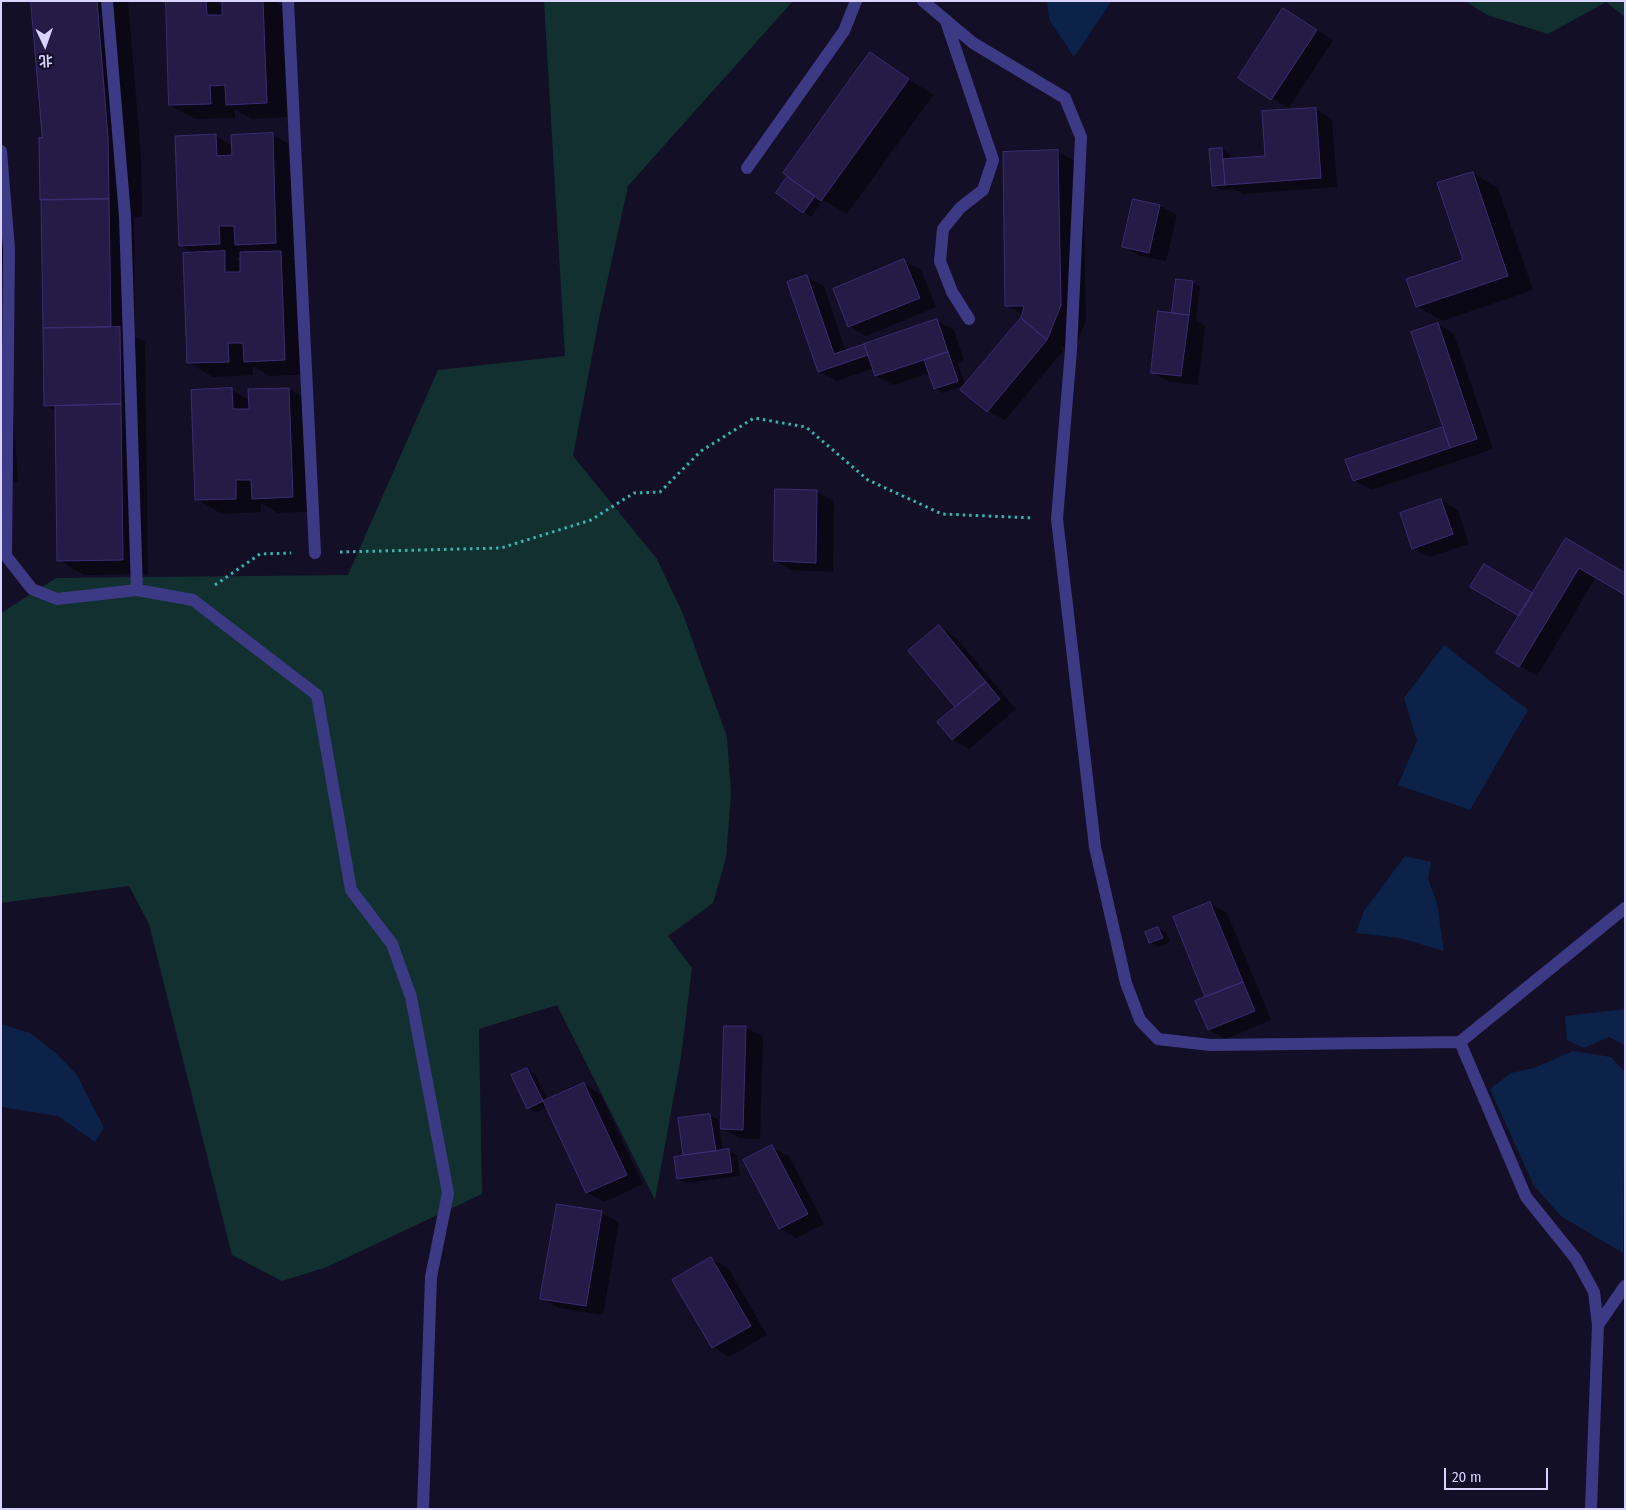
<!DOCTYPE html>
<meta charset="utf-8">
<style>
body{margin:0}
#map{position:relative;width:1626px;height:1510px;overflow:hidden;background:#130f26;font-family:"Fira Sans Condensed","Noto Sans SC",sans-serif}
canvas{display:block}
.frame{position:absolute;inset:0;border:2px solid #d9d4ff;pointer-events:none}
.north{position:absolute;left:20px;top:20px;width:50px;height:50px;-webkit-text-stroke:4px #130f26;paint-order:stroke;rotate:177deg;font-size:14px;font-weight:700;line-height:20px;text-align:center;color:#d9d4ff}
.north::after{content:'';display:block;margin:auto;width:18px;height:22px;background:#d9d4ff;clip-path:polygon(50% 0,100% 100%,50% 72%,0 100%)}
.scale{position:absolute;left:1444px;top:1468px;width:104px;height:22px;box-sizing:border-box;border:2px solid #d9d4ff;border-top:0;padding-left:6px;font-size:15px;line-height:18px;white-space:nowrap;color:#d9d4ff;-webkit-text-stroke:4px #130f26;paint-order:stroke}
</style>
<div id="map">
<canvas width="1626" height="1510"></canvas>
<div class="frame"></div>
<div class="north">北</div>
<div class="scale">20 m</div>
</div>
<script>
const g = document.querySelector('canvas').getContext('2d');
g.lineJoin = 'round';
function paint(path, color) {
  g.fillStyle = color;
  g.fill(path, 'evenodd');
}
function strokePath(path, color, width, dash) {
  g.strokeStyle = color;
  g.lineWidth = width;
  g.lineCap = dash ? 'butt' : 'round';
  g.setLineDash(dash || []);
  g.stroke(path);
}
paint(new Path2D(`
 M544 1H793L628 186 599 319 573 456 657 559 683 614 727 737 731 794 726 858 713 903 668 936 692 968 681 1057 655 1200 557 1005 479 1029 482 1194 327 1267 282 1281 232 1255 149 924 129 886 1 903V613L56 578 348 575 438 370 565 356Z
 M1465 1H1625V17L1606 2 1548 34 1487 15Z`), '#12302f');
paint(new Path2D(`
 M1047 1H1109L1110 3 1074 57 1049 19Z
 M1444 645 1528 710 1470 810 1398 785 1417 741 1404 698Z
 M1405 856 1431 862 1428 879 1437 903 1444 951 1400 938 1356 933 1364 911Z
 M1625 1009V1045L1609 1037 1584 1048 1567 1040 1565 1016Z
 M1 1024 30 1033 56 1053 77 1075 104 1128 95 1142 58 1116 1 1107Z
 M1573 1051 1611 1057 1625 1072 1623 1253 1562 1217 1534 1186 1490 1089 1511 1073 1534 1068Z`), '#0c2248');
paint(new Path2D(`
 M32 1H128L141 156 142 217H134L135 337 145 342 148 574 84 575 59 560 56 411 45 405 44 139Z
 M167 1H216L223 6V1H275L288 9 291 117 252 119 235 109V118L195 119 170 105Z
 M1300 19 1333 40 1289 108 1239 78Z
 M871 54 933 95 847 214 823 200 811 217 804 212 796 183Z
 M1316 109 1332 119 1337 187 1243 194 1234 189 1221 190 1213 185 1222 149 1230 154V160L1267 157Z
 M272 134 297 149 301 257 291 258 306 266 310 374 270 376 253 366V375L213 377 188 362 195 254 180 245 216 136 233 146ZM244 249 252 253H245ZM235 258H241V262Z
 M1 142 14 321H7L18 482 1 484Z
 M1058 152 1083 166 1086 320 1073 354 1060 346 1063 351 1005 420 988 411 962 390 1022 319 1023 315 1007 305Z
 M1473 173 1498 188 1533 290 1442 321 1417 306 1465 260Z
 M1160 206 1177 215 1166 261 1140 256 1123 246Z
 M904 261 921 270 936 307 866 336 849 326Z
 M807 277 824 286 846 352 937 321 954 330 964 361 958 364 965 385 943 393 935 388 930 373 893 385 876 376 874 368 836 381 819 371Z
 M1192 282 1200 287 1196 321 1205 326 1198 385 1169 382 1152 372Z
 M1438 324 1454 334 1493 449 1371 490 1354 480 1444 428Z
 M289 389 314 403 318 511 278 513 261 503V512L222 514 196 499 193 391 232 390 249 400Z
 M776 491 817 492 834 501 833 572 792 570 775 561Z
 M1441 500 1458 510 1469 544 1430 557 1413 548Z
 M1566 539 1596 577 1537 676 1498 653Z
 M939 627 955 637 1016 709 969 749 952 739 957 707 910 651Z
 M1210 903 1227 913 1271 1020 1225 1039 1209 1030 1207 997 1175 918Z
 M1158 928 1166 933 1170 942 1158 947 1150 942Z
 M725 1027 746 1028 763 1037 760 1139 739 1138 722 1128Z
 M527 1069 535 1074 548 1100 584 1084 600 1094 643 1184 604 1202 587 1193 547 1107 536 1113 528 1108Z
 M710 1115 718 1120 723 1151 728 1150 737 1155 740 1176 687 1183 678 1179 684 1156 679 1119Z
 M772 1147 789 1156 824 1224 796 1238 779 1228Z
 M558 1205 602 1213 619 1222 603 1315 559 1308 542 1298Z
 M711 1259 728 1268 767 1335 729 1357 713 1347Z`), '#0007');
const building = new Path2D(`
 M31 1H97L108 137 109 199 40 200 39 137 42 138Z
 M166 1H206L207 15H222V1H263L267 103 226 105 225 85 210 86 211 104 169 105Z
 M1283 8 1317 30 1271 100 1238 78Z
 M870 52 909 79 821 201 783 173Z
 M1316 108 1321 178 1225 185 1223 159 1265 156 1262 111Z
 M273 133 276 243 235 245 234 226H219L220 244 179 246 175 136 216 134 217 156 232 155 231 135Z
 M1222 148 1225 185 1212 186 1209 149Z
 M1058 150 1061 305 1047 340 1021 318 1024 306H1005L1003 152Z
 M1473 172 1508 276 1416 307 1406 279 1463 260 1437 183Z
 M787 177 815 196 803 213 776 193Z
 M109 199 111 327 43 328 41 200Z
 M1133 199 1160 205 1149 253 1122 247Z
 M225 251V272H240V252L281 251 285 360 244 362 243 343H228L229 362 187 363 183 253Z
 M904 259 920 298 848 327 833 289Z
 M807 275 834 354 864 344 868 355 818 372 787 282Z
 M1176 279 1193 281 1189 315 1172 313Z
 M1158 311 1189 315 1181 376 1151 373Z
 M1021 318 1047 340 987 412 960 390Z
 M937 319 948 352 875 376 864 344Z
 M1438 323 1477 439 1450 448 1411 332Z
 M120 327 121 404 44 406 43 328Z
 M948 352 958 381 934 389 924 360Z
 M232 388 233 409H249L248 389 289 388 293 497 252 499 251 480H236V499L195 500 191 390Z
 M121 404 123 560 57 561 55 406Z
 M1443 427 1450 448 1353 481 1345 460Z
 M775 489 817 490 816 563 774 561Z
 M1441 499 1453 534 1412 549 1400 513Z
 M1566 538 1625 573V595L1579 568 1519 667 1496 653Z
 M1484 564 1533 593 1519 616 1470 587Z
 M939 625 986 682 955 707 908 651Z
 M986 682 1000 699 952 740 937 722Z
 M1210 902 1243 982 1205 997 1173 917Z
 M1158 927 1163 938 1149 943 1145 932Z
 M1243 982 1255 1011 1208 1030 1195 1001Z
 M724 1026H746L743 1130 721 1129Z
 M527 1068 543 1101 527 1109 511 1075Z
 M584 1083 627 1175 586 1193 543 1101Z
 M710 1114 716 1151 683 1155 678 1118Z
 M772 1145 808 1214 779 1229 743 1160Z
 M729 1149 732 1172 677 1179 674 1157Z
 M557 1204 602 1211 586 1306 540 1299Z
 M711 1257 751 1326 712 1348 672 1280Z`);
paint(building, '#241b47');
strokePath(building, '#3b2d73', 1);
strokePath(new Path2D(`
 M340 552 501 548 591 520 634 493 660 492 701 451 754 418 806 427 868 480 942 514 1034 518
 M215 585 260 554 291 553`), '#2fb8b0', 3, [2.5, 4]);
strokePath(new Path2D(`
 M107 1 125 216 137 590
 M288 1 315 553
 M923 1 973 43 1065 98 1081 137 1071 350 1057 519 1095 847 1126 983 1140 1020 1158 1039 1210 1045 1460 1042 1625 908
 M946 21 993 160 983 190 960 208 943 229 940 261 952 292 969 319
 M1 151 9 249 6 556 32 589 57 599 137 590 193 600 317 695 351 890 392 944 411 997 448 1193 431 1277 423 1509
 M747 168 844 31 856 1
 M1460 1042 1526 1197 1576 1259 1594 1292 1598 1325 1591 1509
 M1598 1325 1625 1286`), '#3d3a85', 12);
</script>
